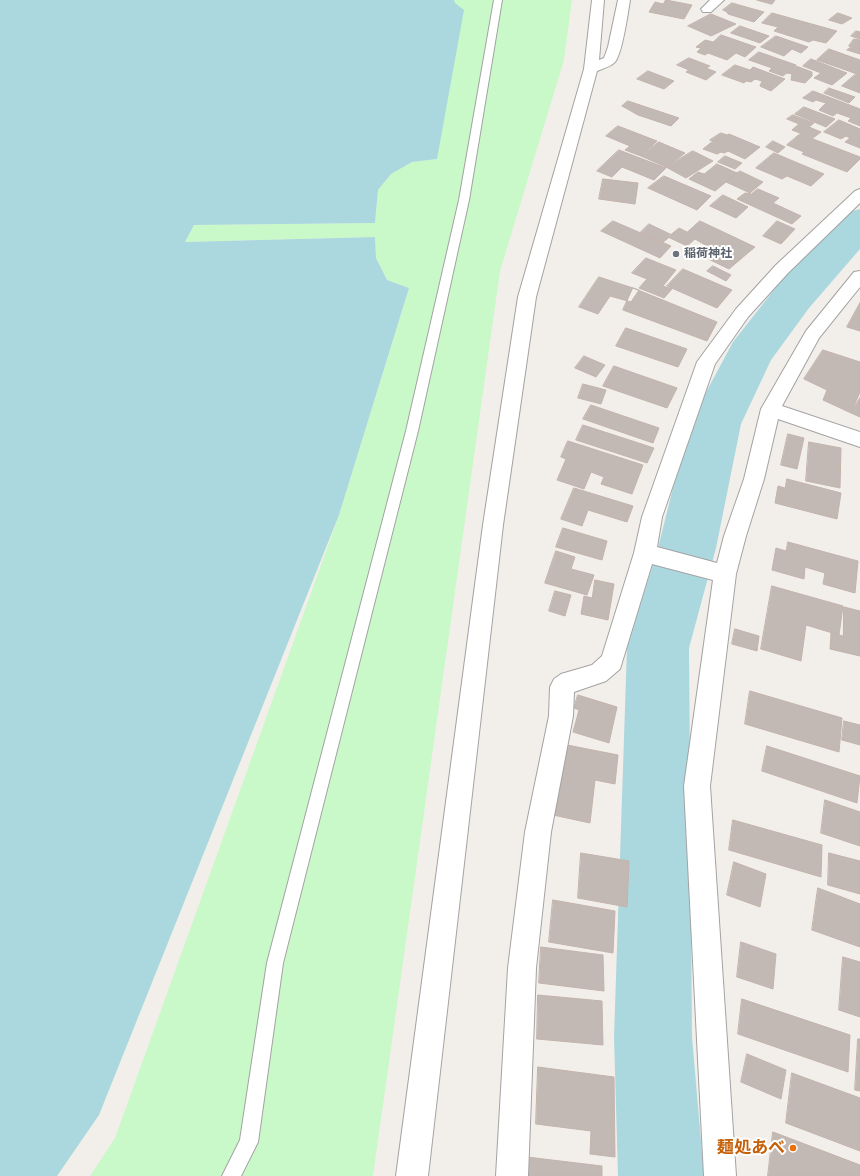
<!DOCTYPE html>
<meta charset="utf-8">
<style>
body{margin:0}
canvas{display:block;background:#f2eee9}
</style>
<canvas width="860" height="1176"></canvas>
<script>
const g = document.querySelector('canvas').getContext('2d');
g.lineJoin = 'round';
function paint(path, color) {
  g.fillStyle = color;
  g.fill(path, 'evenodd');
}
function strokePath(path, color, width, dash) {
  g.strokeStyle = color;
  g.lineWidth = width;
  g.lineCap = dash ? 'butt' : 'round';
  g.setLineDash(dash || []);
  g.stroke(path);
}
function label(font, color, halo, rows, align = 'center') {
  g.font = font + ' "Fira Sans","Noto Sans JP",sans-serif';
  g.lineWidth = 4;
  g.setLineDash([]);
  g.textBaseline = 'middle';
  g.strokeStyle = halo;
  g.fillStyle = color;
  for (const [text, x, y, turn = 0] of rows) {
    g.save();
    g.translate(x, y);
    g.rotate((+turn || 0) * Math.PI / 180);
    g.textAlign = isNaN(turn) ? turn : align;
    if (halo) g.strokeText(text, 0, 0);
    g.fillText(text, 0, 0);
    g.restore();
  }
}
paint(new Path2D(`
 M454 0H572L564 60 500 271 373 1176H90L115 1138 339 515 409 288 387 280 376 258 375 237 185 242 194 225 375 223 378 190 391 174 412 162 437 159Z`), '#caf9c9');
paint(new Path2D(`
 M0 0H454L455 3 464 10 437 159 412 162 391 174 378 190 375 223 194 225 185 242 375 237 376 258 387 280 409 288 339 515 99 1115 57 1176H0Z`), '#abd8de');
paint(new Path2D(`
 M860 209V249L809 308 771 360 741 424 716 548 689 648 692 1037 704 1176H618L614 1037 627 648 658 548 689 424 733 342 777 286 845 213Z`), '#abd8de');
const building = new Path2D(`
 M666 0 692 5 684 19 649 12 655 2 663 4Z
 M757 0H775L772 4Z
 M732 3 764 12 754 22 728 14 727 12 723 10Z
 M772 13 837 31 826 43 813 40 809 42 774 31 778 27 762 23Z
 M838 13 852 18 842 24 829 20Z
 M711 14 736 24 711 36 688 26Z
 M740 26 769 36 760 43 731 33Z
 M856 31 860 32V39L851 36Z
 M721 35 756 47 745 57 736 53 727 60 708 53 705 55 697 52 701 48 696 47 705 40 713 42Z
 M776 36 808 47 801 53 792 49 784 56 761 47Z
 M854 39 860 40V49L849 46Z
 M853 46 860 49V54L847 50Z
 M829 49 860 60V75L817 60Z
 M759 52 796 65 783 76 769 71 772 68 749 60Z
 M689 58 710 66 706 68 716 72 706 80 686 72 689 70 677 65Z
 M811 59 847 73 832 85 814 78 821 73 803 66Z
 M735 65 750 70 753 67 785 79 771 91 760 86 762 81 755 79 751 82 746 81 744 83 722 75Z
 M796 66 812 72V76L805 83 791 80 792 74 787 73Z
 M648 71 674 81 664 89 637 79Z
 M856 74 860 75V93L842 86Z
 M829 88 855 97 849 103 824 93Z
 M813 91 860 109V126L848 121 851 118 837 113 833 116 819 110 826 103 816 100 813 102 803 98Z
 M628 101 679 118 671 126 638 115 622 106Z
 M804 107 835 119 826 127 795 114Z
 M793 115 814 123 809 127 821 132 813 138 792 130 799 124 787 119Z
 M839 120 860 129V148L845 142 850 138 846 136 841 139 824 132Z
 M618 126 657 141 641 156 625 150 630 146 606 136Z
 M721 133 727 135 729 134 760 147 745 159 728 151 724 153 721 152 717 154 703 149 713 141 710 140Z
 M800 134 860 157V159L847 172 802 154 804 152 787 145Z
 M773 141 785 147 778 153 766 147Z
 M659 142 685 153 666 167 641 156Z
 M619 150 666 168 654 180 622 167 612 177 597 171Z
 M693 151 713 161 686 178 666 167Z
 M774 153 824 174 811 186 787 176 782 179 756 168Z
 M725 156 742 163 735 169 718 162Z
 M717 164 737 173 715 191 689 179 698 172 704 174Z
 M740 171 763 182 750 193 726 182Z
 M664 176 711 196 697 210 648 188Z
 M603 179 638 183 635 204 599 199Z
 M758 189 779 198 773 203 801 216 792 224 737 199 745 193 751 194Z
 M723 195 748 207 736 218 710 206Z
 M613 221 671 246 660 258 601 231Z
 M700 221 755 247 729 269 698 254 707 246 695 239 687 246 668 237 679 228 687 232Z
 M777 221 795 229 781 244 763 236Z
 M649 224 672 235 662 243 640 233Z
 M646 258 676 270 663 286 672 289 664 298 639 288 647 279 632 273Z
 M713 266 731 275 726 281 707 271Z
 M683 269 732 290 717 308 667 286Z
 M599 277 633 288 639 290 631 302 610 296 598 314 579 307Z
 M633 288 717 322 707 341 623 310Z
 M860 303V331L847 327Z
 M626 328 687 349 678 367 616 346Z
 M823 350 860 362V392L851 413 823 400 827 390 804 379Z
 M584 356 605 365 596 377 575 368Z
 M614 366 677 388 667 408 603 386Z
 M583 384 606 390 601 404 578 398Z
 M860 398V417L851 413Z
 M591 405 659 428 653 443 583 419Z
 M583 425 654 448 647 463 576 440Z
 M788 434 804 438 797 469 781 465Z
 M568 441 643 465 632 494 601 484 604 477 591 472 584 489 557 480 566 459 561 457Z
 M809 442 841 448 840 488 806 481Z
 M787 479 841 493 837 519 775 503 778 486 785 488Z
 M574 488 633 506 627 522 588 510 582 526 561 519Z
 M563 528 607 541 602 560 556 547Z
 M788 542 858 561 855 593 823 584 825 573 805 567 804 579 772 570 776 548 786 551Z
 M556 551 575 557 571 569 594 575 587 595 545 583Z
 M595 580 614 584 608 620 581 614 584 596 592 598Z
 M772 586 843 606 839 635 806 625 801 661 761 649Z
 M555 591 571 595 565 616 549 611Z
 M844 607 860 611V656L830 649 831 633 843 636Z
 M735 629 759 636 757 651 732 644Z
 M750 691 842 718 839 752 745 724Z
 M578 695 617 707 609 743 573 732 579 710 574 708Z
 M844 721 860 725V745L842 740Z
 M562 744 618 755 615 784 595 780 590 823 553 815Z
 M767 746 860 776 857 803 762 771Z
 M825 800 860 812V846L821 833Z
 M733 820 822 845 821 877 729 850Z
 M581 853 629 861 627 907 578 898Z
 M829 853 860 861V894L828 885Z
 M734 862 766 874 760 907 727 895Z
 M818 888 860 904V947L812 930Z
 M553 900 615 911 613 953 549 942Z
 M741 942 776 954 773 989 737 977Z
 M541 947 603 955 604 991 539 983Z
 M843 957 860 962V1017L839 1010Z
 M538 995 602 1001 603 1045 537 1039Z
 M742 999 850 1035 848 1072 738 1034Z
 M858 1039H860V1091L855 1090Z
 M747 1054 786 1070 781 1099 741 1082Z
 M538 1067 614 1077 615 1157 590 1154 591 1131 536 1124Z
 M792 1073 860 1098V1151L786 1123Z
 M773 1132 860 1165V1176H768Z
 M527 1157 602 1166V1176H526Z`);
paint(building, '#c2b9b5');
strokePath(building, '#c3b3ab', 1);
const service = new Path2D(`
 M494 0H502L469 200 418 431 283 963 258 1142 241 1176H222L240 1140 267 963 406 431 459 200Z`);
const minor = new Path2D(`
 M592 0H604L599 60 604 58 608 47 618 0H630C628 12 622 57 614 63 609 67 602 69 597 71L536 297 503 525 428 1176H396L483 525 518 297 584 69Z
 M710 0H724L711 12H703L701 9Z
 M860 189V203L788 273 748 317 715 364 662 517 657 547 717 563 724 536 744 479 761 409 806 331 854 272 860 271V287L819 338 782 406 860 432V447L778 419 764 479 746 536 736 574 710 786 736 1176H704L684 786 713 580 652 564 620 669 606 681 574 692 573 716 551 832 536 968 528 1176H496L508 968 525 832 549 716 550 687 554 679 561 674 592 665 602 656 634 553 642 517 697 362 736 309 776 265 855 191Z`);
strokePath(service, '#a3a3a3', 2);
strokePath(minor, '#a3a3a3', 2);
paint(service, '#fff');
paint(minor, '#fff');
for (const [x, y, r, color] of [
 [676,254,4,"#6b7280"],
 [793,1148,4,"#e8710a"]
]) {
  const dot = new Path2D();
  dot.arc(x, y, r, 0, 2 * Math.PI);
  g.fillStyle = color;
  g.fill(dot);
  strokePath(dot, '#fff', 1.5);
}
label('bold 12px', '#5b616d', '#fff', [
 ["稲荷神社",684,254]
], 'left');
label('bold 17px', '#c56008', '#fff', [
 ["麺処あべ",785,1148]
], 'right');
</script>
